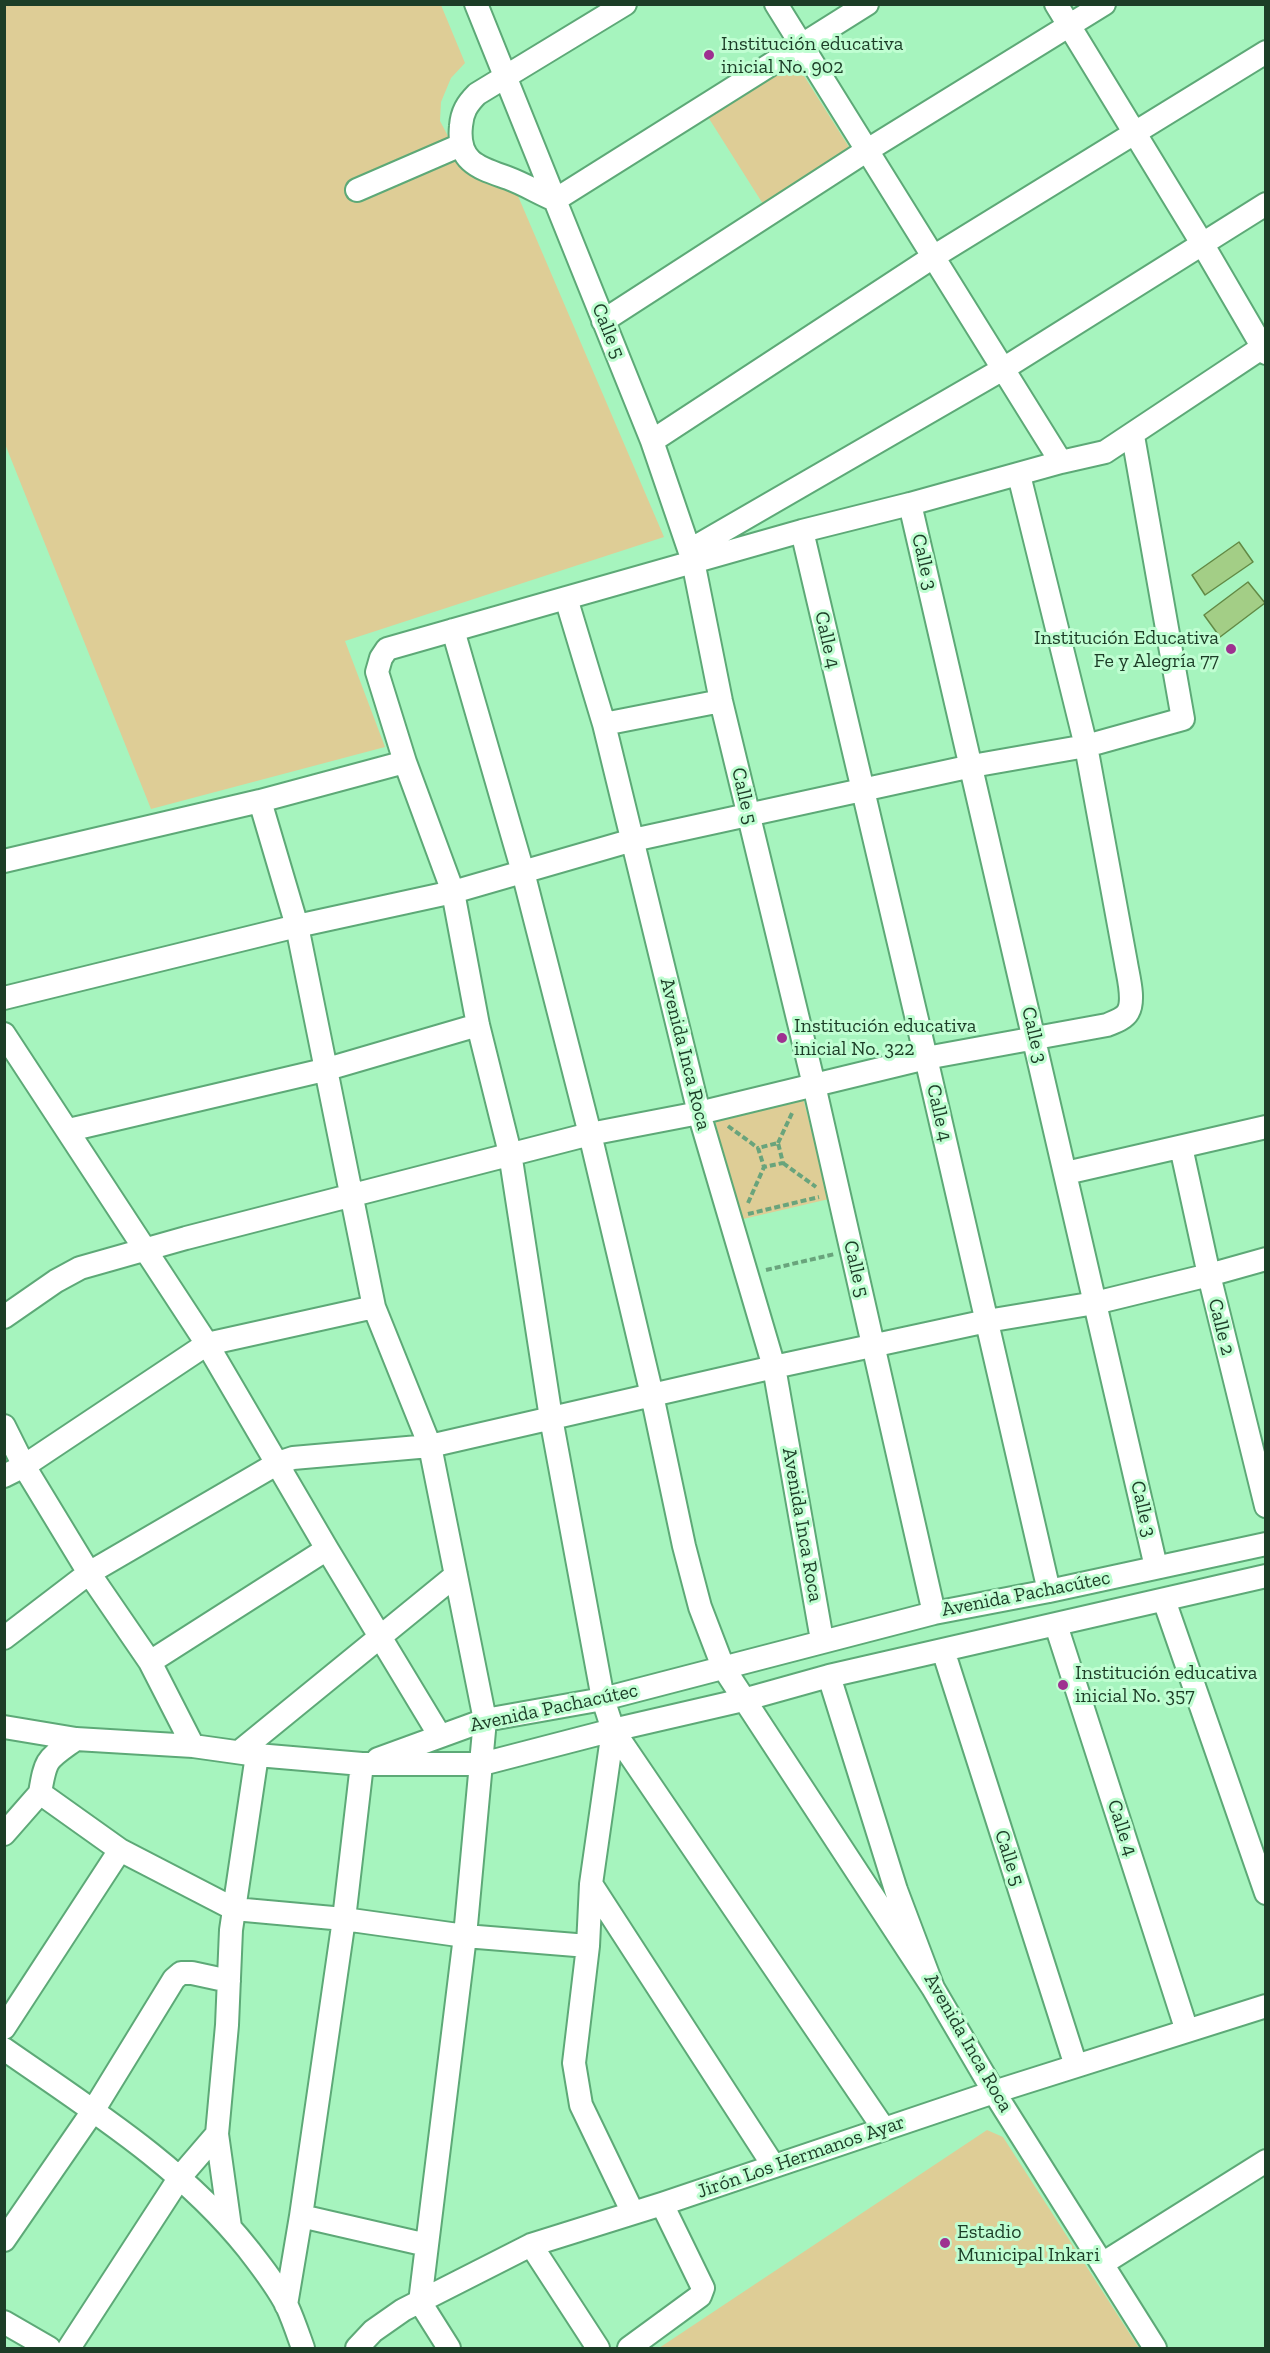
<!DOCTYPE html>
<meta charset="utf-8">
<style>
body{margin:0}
#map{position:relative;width:1270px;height:2353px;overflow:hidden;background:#a6f4be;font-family:"Zilla Slab",serif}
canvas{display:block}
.frame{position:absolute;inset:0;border:6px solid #1c3d27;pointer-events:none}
</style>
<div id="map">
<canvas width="1270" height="2353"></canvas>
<div class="frame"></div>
</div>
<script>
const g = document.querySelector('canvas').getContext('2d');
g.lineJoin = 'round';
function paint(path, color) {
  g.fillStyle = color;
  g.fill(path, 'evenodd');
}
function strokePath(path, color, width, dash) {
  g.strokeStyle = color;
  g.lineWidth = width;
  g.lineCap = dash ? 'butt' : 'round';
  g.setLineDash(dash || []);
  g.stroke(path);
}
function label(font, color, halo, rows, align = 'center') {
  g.font = font + ' "Zilla Slab",serif';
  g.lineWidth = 6;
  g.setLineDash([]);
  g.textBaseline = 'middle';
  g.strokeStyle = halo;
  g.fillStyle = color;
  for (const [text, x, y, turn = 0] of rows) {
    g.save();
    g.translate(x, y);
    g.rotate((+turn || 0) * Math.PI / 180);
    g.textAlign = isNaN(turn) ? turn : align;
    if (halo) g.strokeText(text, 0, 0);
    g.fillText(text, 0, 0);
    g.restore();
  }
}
paint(new Path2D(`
 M5 5H441L465 63 451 78 441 102 440 121 457 153 512 182 664 537 345 641 385 747 151 809 5 444Z
 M794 60 849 147 763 204 708 117Z
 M802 1094 829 1199 739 1220 714 1116Z
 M987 2130 1003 2137 1139 2348H659Z`), '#decd96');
const building = new Path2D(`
 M1239 542 1253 562 1205 595 1192 575Z
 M1248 582 1265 603 1220 637 1204 615Z`);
paint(building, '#a3ce86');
strokePath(building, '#628a45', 1.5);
const minor = new Path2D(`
 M476 4 652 441 693 561 721 701 814 1085 934 1613
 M625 4 477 94C467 104 462 112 461 126 457 163 480 168 508 178 524 184 539 193 555 200L867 4
 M776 4 1061 462
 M1056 4 1203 245 1266 353
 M357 190 461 145
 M603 321 866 151 1104 4
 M652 441 933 257 1266 52
 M910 504 1156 1567
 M802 531 926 1058 1049 1591
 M690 550 1003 369 1266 204
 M453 630 523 872 590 1134 652 1395 684 1546 700 1607 723 1667 933 1988
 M604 724 721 701
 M405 762 453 892 478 1025 510 1153 551 1418 603 1699 613 1730 884 2129
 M260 801 297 926 374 1307 430 1446 485 1720 465 1936 420 2302 449 2348
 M4 861 260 801 405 762 377 672 381 658 387 649 566 598
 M4 998 297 926 453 892 633 840 972 766 1086 746 1183 719 1133 436
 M4 1034 207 1344 327 1549 440 1736
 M69 1130 324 1070 478 1025
 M1181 1147 1209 1275 1266 1506
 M1066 1173 1266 1127
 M4 1317 56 1281 80 1268 186 1238 590 1134 699 1113 926 1058 1107 1025C1114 1022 1124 1019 1128 1012 1135 1000 1128 976 1126 963L1086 746 1019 475
 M4 1426 24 1466 89 1573 150 1662 193 1746 257 1755 362 1764H482L613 1730 743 1700 829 1676 1266 1576
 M4 1476 24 1466 207 1344 374 1307
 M1164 1600 1266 1893
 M1056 1625 1187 2031
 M4 1638 89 1573 278 1463 293 1458 430 1446 774 1367 987 1321 1095 1303 1209 1275 1266 1259
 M822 1640 774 1367 699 1113 604 724 566 598 802 531 910 504 1061 462 1105 452 1266 345
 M943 1650 1076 2066
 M150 1662 327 1549
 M829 1676 896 1890 933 1988 994 2092 1155 2348
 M4 1727 76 1739 193 1746
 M613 1730 591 1884 588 1946 574 2063 581 2105 632 2211
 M239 1752 456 1575
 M378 1759 485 1720 603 1699 934 1613 1049 1591 1266 1544
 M362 1764 344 1919 301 2216 427 2245
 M40 1793C46 1757 47 1760 76 1739
 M4 1834 40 1793 120 1850
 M591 1884 773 2165
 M4 2028 120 1850 234 1909 344 1919 465 1936 588 1946
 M4 2049C90 2109 182 2166 248 2249 262 2267 277 2286 287 2306 293 2319 298 2334 303 2348
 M217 2134 230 2227
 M4 2240 93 2111 174 1979 181 1973H192L229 1981
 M531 2245 598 2348
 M1102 2264 1266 2161
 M286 2305 301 2216
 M4 2322 49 2348
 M69 2348 180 2177 217 2134 227 2025 231 1930 257 1755
 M357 2348 373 2331 403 2310 531 2245 662 2204 994 2092 1266 2006
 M629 2348 700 2296 703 2288 662 2204`);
strokePath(minor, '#5da977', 26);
strokePath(new Path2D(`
 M728 1126 758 1148
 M778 1143 793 1111
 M783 1163 816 1187
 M748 1203 764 1167 758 1148 778 1143 783 1163 764 1167
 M748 1214 819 1197
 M766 1270 835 1254`), '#69a47c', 4, [6, 3]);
strokePath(minor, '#fff', 22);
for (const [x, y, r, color] of [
 [709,55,6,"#9e3090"],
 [1231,649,6,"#9e3090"],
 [782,1038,6,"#9e3090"],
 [1063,1685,6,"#9e3090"],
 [945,2243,6,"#9e3090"]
]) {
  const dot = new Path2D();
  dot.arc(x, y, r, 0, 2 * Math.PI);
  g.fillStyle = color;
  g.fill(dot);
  strokePath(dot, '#c0fed2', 2);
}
label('20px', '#1c3d27', '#c0fed2', [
 ["Institución educativa",721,44],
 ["inicial No. 902",721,67],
 ["Institución Educativa",1219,638,"right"],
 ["Fe y Alegría 77",1219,661,"right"],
 ["Institución educativa",794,1026],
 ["inicial No. 322",794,1049],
 ["Institución educativa",1075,1673],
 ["inicial No. 357",1075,1696],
 ["Estadio",957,2232],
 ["Municipal Inkari",957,2255]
], 'left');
label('20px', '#1c3d27', '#c0fed2', [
 ["Calle 5",608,331,68],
 ["Calle 3",924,562,77],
 ["Calle 4",827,640,77],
 ["Calle 5",744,796,77],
 ["Calle 3",1034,1035,77],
 ["Avenida Inca Roca",685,1054,76],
 ["Calle 4",939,1113,77],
 ["Calle 5",856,1269,77],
 ["Calle 2",1221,1327,76],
 ["Calle 3",1143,1509,77],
 ["Avenida Inca Roca",802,1525,80],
 ["Avenida Pachacútec",1026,1594,-11],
 ["Avenida Pachacútec",554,1708,-12],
 ["Calle 4",1122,1828,72],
 ["Calle 5",1009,1858,72],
 ["Avenida Inca Roca",968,2043,60],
 ["Jirón Los Hermanos Ayar",801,2157,-19]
]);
</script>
